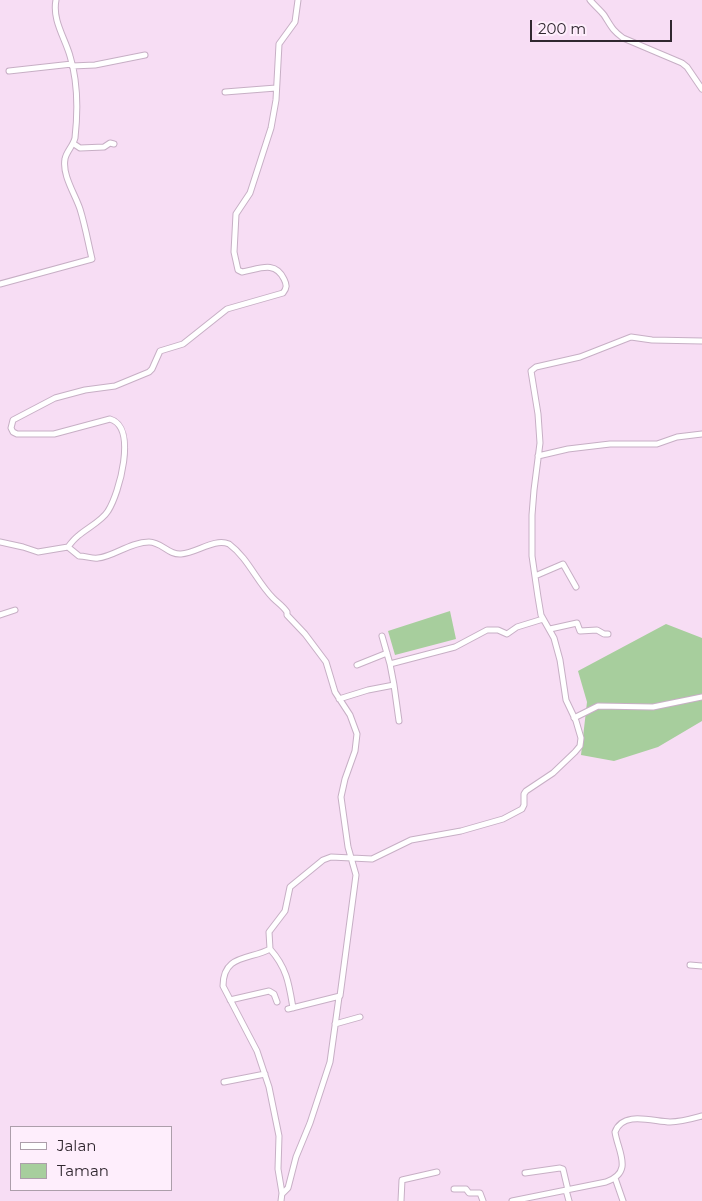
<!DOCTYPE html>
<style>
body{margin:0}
#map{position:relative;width:702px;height:1201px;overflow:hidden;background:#f7ddf4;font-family:Montserrat,sans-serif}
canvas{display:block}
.legend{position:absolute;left:10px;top:1126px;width:162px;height:65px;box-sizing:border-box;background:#feeefc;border:1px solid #ac9eaa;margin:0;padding:6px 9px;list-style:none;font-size:15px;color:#30272f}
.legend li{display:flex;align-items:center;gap:10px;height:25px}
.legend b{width:25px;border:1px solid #ac9eaa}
.scale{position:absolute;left:530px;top:20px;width:142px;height:22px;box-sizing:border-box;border:2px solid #30272f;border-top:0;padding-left:6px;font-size:15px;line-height:18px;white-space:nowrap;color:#30272f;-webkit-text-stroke:4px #feeefc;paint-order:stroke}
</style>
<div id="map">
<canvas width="702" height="1201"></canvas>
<ul class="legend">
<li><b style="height:6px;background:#fff"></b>Jalan</li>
<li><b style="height:14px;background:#a7ce9d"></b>Taman</li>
</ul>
<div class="scale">200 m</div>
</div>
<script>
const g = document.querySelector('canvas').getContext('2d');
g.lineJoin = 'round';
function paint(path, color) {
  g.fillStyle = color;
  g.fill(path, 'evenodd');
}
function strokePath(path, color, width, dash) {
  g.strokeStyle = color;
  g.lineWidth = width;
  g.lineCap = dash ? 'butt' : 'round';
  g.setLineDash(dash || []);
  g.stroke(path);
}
paint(new Path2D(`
 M450 611 456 639 395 655 388 631Z
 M666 624 702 638V721L658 747 614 761 581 755 587 702 578 671Z`), '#a7ce9d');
const minor = new Path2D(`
 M590 0C594 5 600 10 604 15 611 26 612 30 623 38L682 63 687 67 702 89
 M72 66 95 65 145 55
 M9 71 72 64
 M225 92 276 88
 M74 144 80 148 104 147 110 143 114 144
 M0 284 92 259C88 242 85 225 80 209 75 194 62 175 65 159 66 152 73 146 75 138 78 111 78 82 70 56 65 38 52 20 56 0
 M538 456 568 449 610 444H657L677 437 702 434
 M0 542 23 547 38 552 68 547 79 556C86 556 92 559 98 558 113 557 130 542 149 542 162 542 168 555 181 554 197 553 214 538 229 544 248 558 257 582 273 598 278 603 283 606 287 612V615L305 634 326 662 335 692 350 715 357 734 355 751 345 779 341 797 348 847 356 875 340 996 288 1009
 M68 547C71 543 74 539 78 536 87 528 102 521 108 511 119 494 138 427 110 419L54 434H17L13 432 11 428 13 420 55 398 85 390 115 386 149 372 152 369 160 351 183 344 227 309 283 293C287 288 287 285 284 279 275 260 259 269 242 272L238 270 234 252 236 214 250 193 271 128 276 100 279 44 295 22 298 0
 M535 576 563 564 576 587
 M0 615 15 610
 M550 629 577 623 580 631 597 630 604 634H608
 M382 636 390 664
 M357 665 387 653
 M394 685 399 721
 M339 699 368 690 394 685 390 664 455 647 487 630H498L507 634 517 627 543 619
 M574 718 598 706 653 707 702 697
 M270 949C287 968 289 984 293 1008
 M690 965 702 966
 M230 1000 269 991 274 994 277 1002
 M335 1024 360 1017
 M224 1082 265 1074
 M525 1173 560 1168 563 1169 568 1190
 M615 1178 623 1201
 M454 1189H466L469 1193H480L483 1201
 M566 1190 569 1201
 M282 1194 288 1188 296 1157 310 1123 330 1062 339 997
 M281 1201 282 1193 278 1169 279 1136 269 1087 257 1051 223 986C223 954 250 960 270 949L269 932 285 911 290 887 323 860 331 857 372 859 411 840 461 831 503 819 522 809 524 805V794L526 791 553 773 575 752 580 746 581 738 576 721 566 700 560 660 554 638 541 615 538 597 532 556V515L534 490 540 443 538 414 531 371 536 367 580 357 631 337 652 340 702 341
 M401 1201 402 1180 437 1172
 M512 1201 606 1182C634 1172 618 1152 615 1132 623 1110 654 1122 670 1122 681 1122 691 1119 702 1116`);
strokePath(minor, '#c7afc5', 7);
strokePath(minor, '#fff', 5);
</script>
